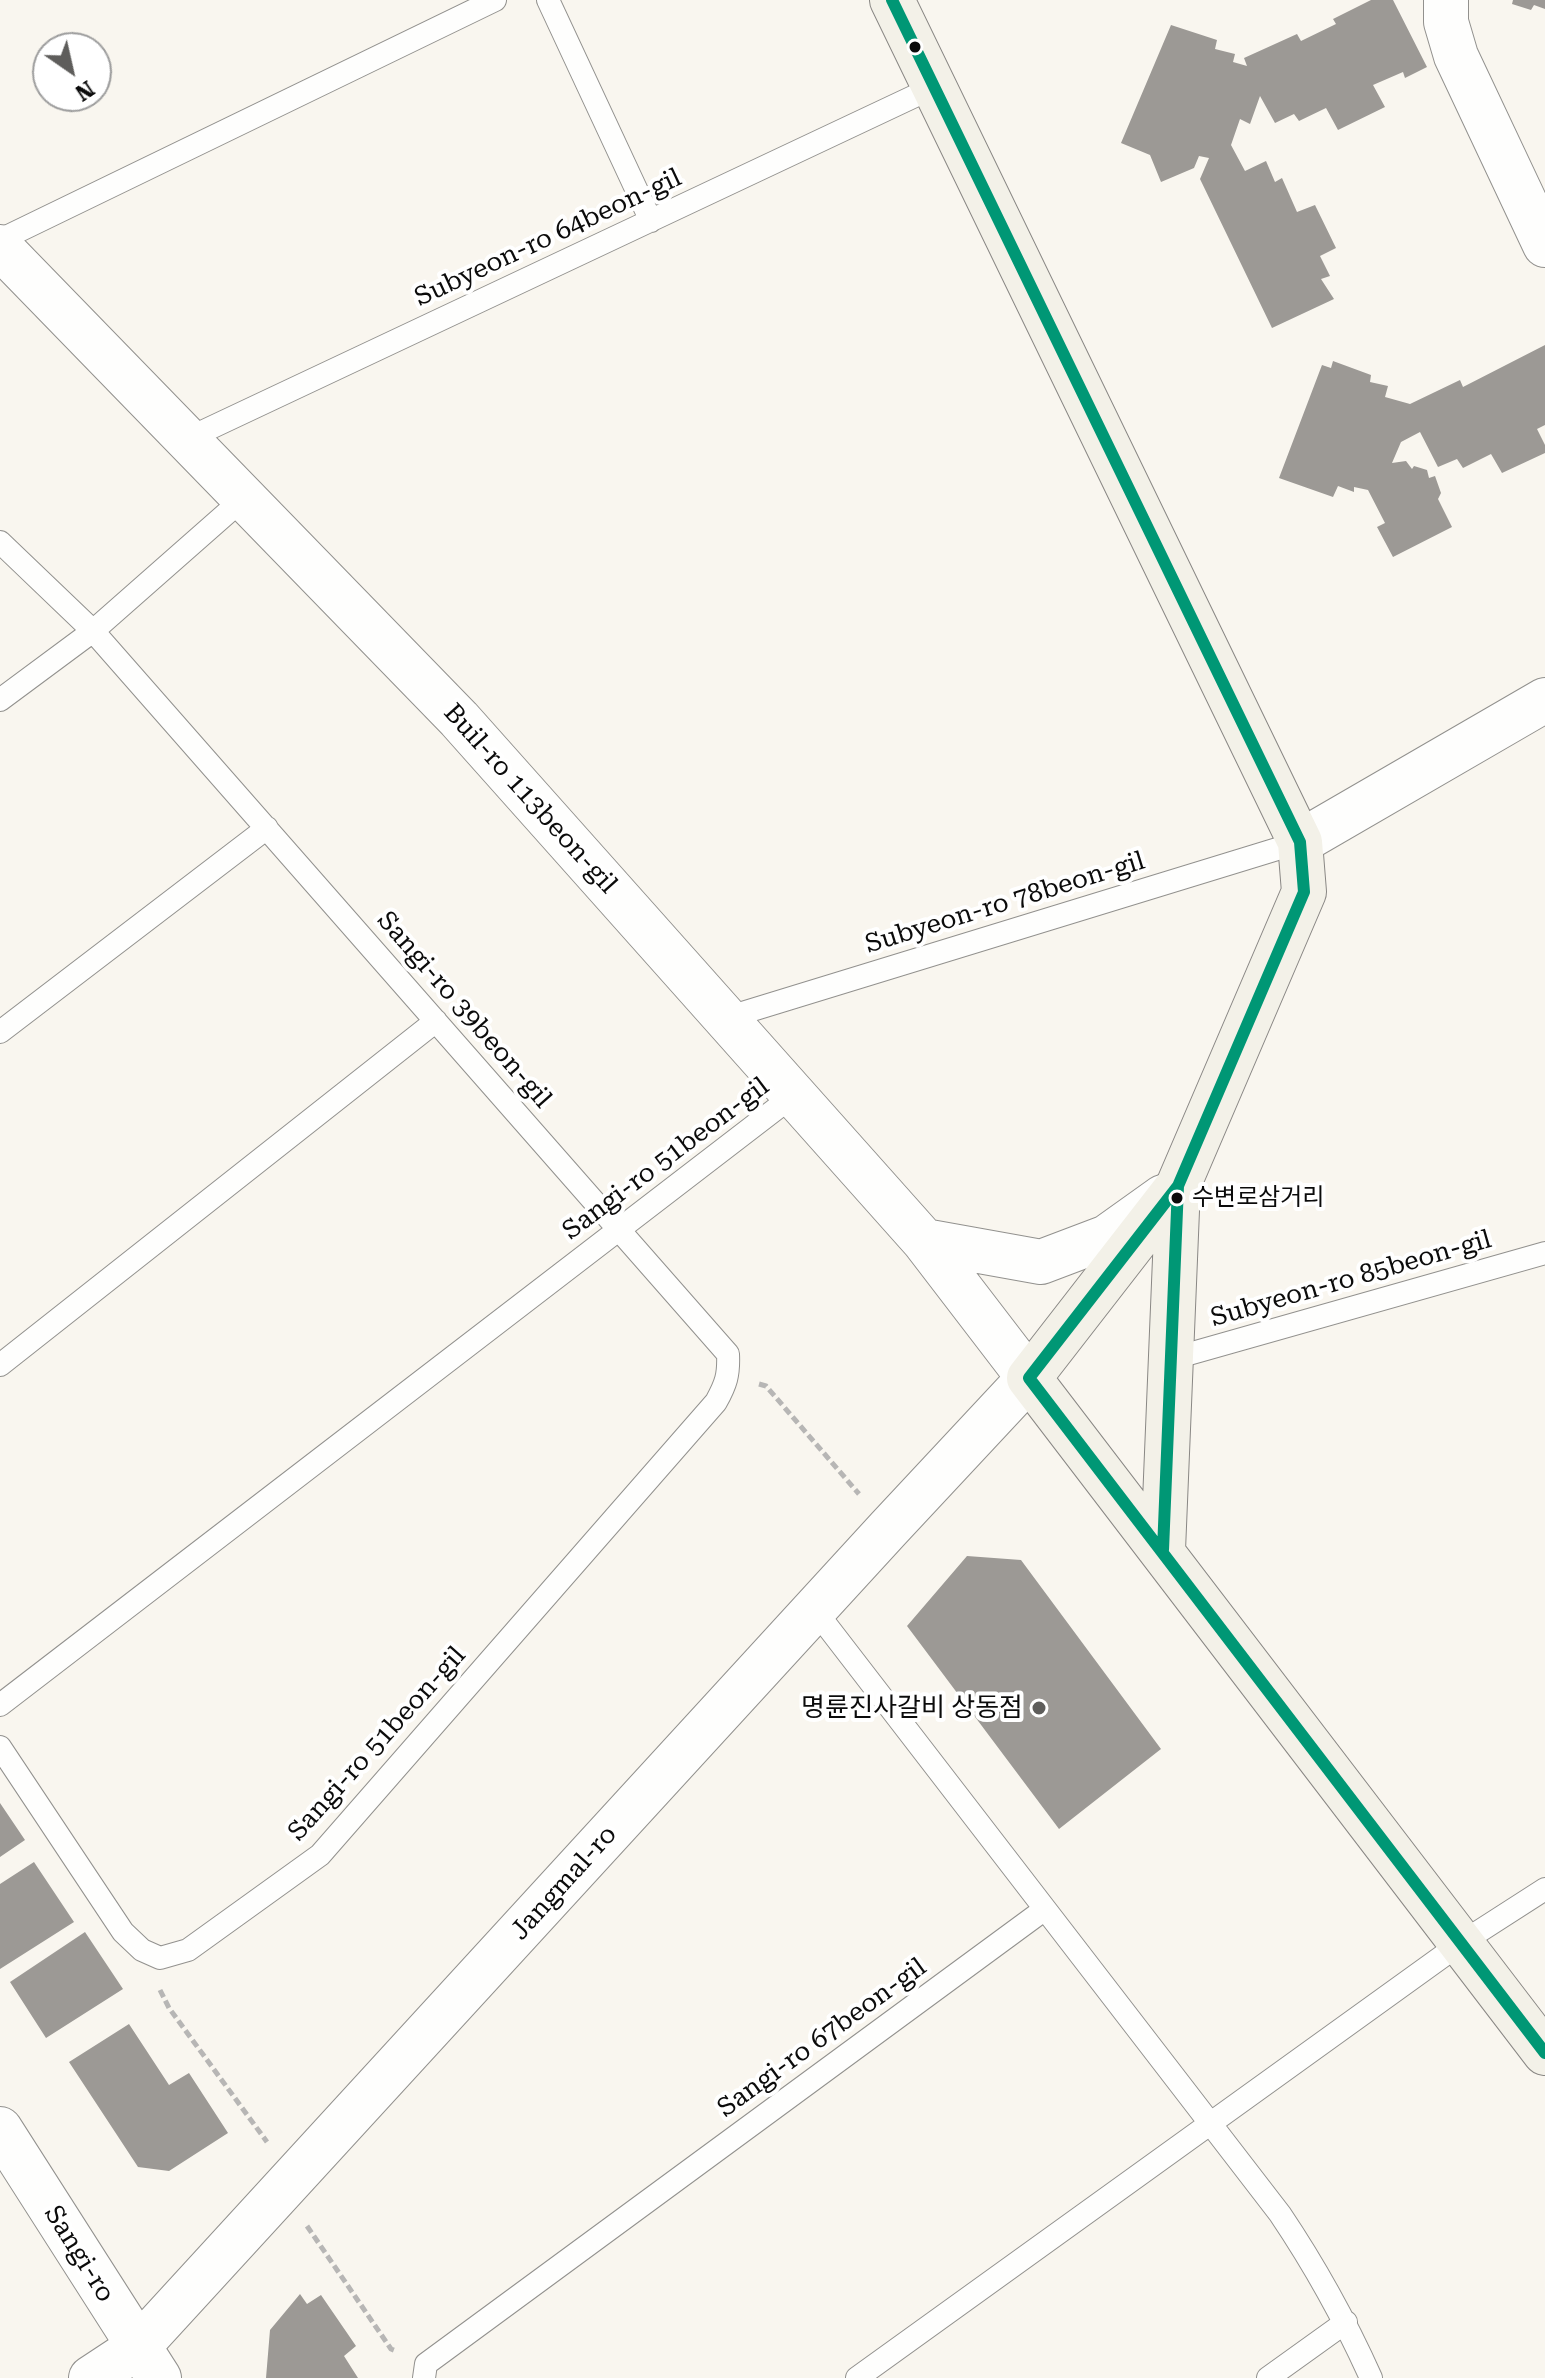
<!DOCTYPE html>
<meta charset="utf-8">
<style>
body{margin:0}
#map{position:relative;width:1545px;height:2378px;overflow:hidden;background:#f9f6ef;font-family:"Roboto Serif",serif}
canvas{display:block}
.north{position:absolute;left:32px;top:32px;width:80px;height:80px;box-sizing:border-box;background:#fff;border:2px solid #9d9d9d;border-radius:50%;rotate:146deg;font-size:22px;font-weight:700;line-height:32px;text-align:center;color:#0b0b0b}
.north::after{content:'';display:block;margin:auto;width:28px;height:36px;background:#5e5d5b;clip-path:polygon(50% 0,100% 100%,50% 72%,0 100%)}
</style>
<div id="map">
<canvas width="1545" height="2378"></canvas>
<div class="north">N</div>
</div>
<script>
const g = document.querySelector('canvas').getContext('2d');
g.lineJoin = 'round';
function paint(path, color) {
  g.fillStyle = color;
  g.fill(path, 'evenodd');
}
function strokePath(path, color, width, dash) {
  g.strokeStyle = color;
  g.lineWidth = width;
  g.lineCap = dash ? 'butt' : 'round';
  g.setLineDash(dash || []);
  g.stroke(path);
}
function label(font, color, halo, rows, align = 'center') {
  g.font = font + ' "Roboto Serif","Noto Sans KR",serif';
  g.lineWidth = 8;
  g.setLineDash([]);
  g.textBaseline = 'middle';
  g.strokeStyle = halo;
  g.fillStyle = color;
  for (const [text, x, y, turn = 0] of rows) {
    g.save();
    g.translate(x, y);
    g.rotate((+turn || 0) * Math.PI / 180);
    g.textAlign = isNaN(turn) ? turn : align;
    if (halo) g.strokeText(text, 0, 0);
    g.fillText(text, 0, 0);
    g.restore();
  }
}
paint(new Path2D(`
 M1371 0H1393L1427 67 1405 78 1403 72 1373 85 1385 107 1338 130 1326 108 1299 121 1294 114 1275 123 1260 96 1250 124 1240 119 1231 145 1245 171 1266 161 1275 182 1282 178 1297 212 1315 205 1336 248 1320 256 1330 276 1321 279 1334 299 1272 328 1200 179 1209 158 1199 156 1194 168 1161 182 1150 155 1121 143 1171 25 1217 40 1215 49 1235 54 1233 62 1247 66 1244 58 1297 34 1301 41 1336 24 1333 19Z
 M1513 0H1545V9L1534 5 1531 10 1512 4Z
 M1545 345V425L1537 429 1545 445V453L1502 473 1491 454 1463 468 1457 459 1438 467 1420 432 1401 442 1392 463 1406 461 1412 469 1414 466 1427 470 1429 478 1435 476 1441 493 1438 499 1452 527 1393 557 1377 527 1385 523 1368 490 1354 487V492L1338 486 1333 497 1279 478 1322 365 1331 368 1333 361 1371 375 1370 382 1388 386 1385 397 1410 404 1460 380 1463 387Z
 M967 1556 1021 1560 1161 1749 1059 1829 907 1626Z
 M0 1803 25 1840 0 1857Z
 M34 1862 74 1922 0 1969V1884Z
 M85 1932 123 1989 46 2038 10 1982Z
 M129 2024 169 2085 189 2073 228 2133 169 2171 138 2167 69 2062Z
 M300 2294 307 2304 321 2295 356 2346 344 2356 358 2378H266L270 2330Z`), '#9c9995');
const service = new Path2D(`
 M548 0 651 221
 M0 240 495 0
 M187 439 934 87
 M0 542 93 631 728 1354C729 1375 726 1384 716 1402L320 1855 188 1950 160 1958 142 1950 123 1932 0 1747
 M0 700 93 631 244 498
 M726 1018 1300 842
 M0 1032 267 828
 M1171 1359 1545 1253
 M0 1365 436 1021
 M814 1609 1280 2214C1315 2266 1345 2320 1371 2378
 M0 1705 794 1095
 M424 2378 426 2364 1045 1909
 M857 2378 1461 1943 1545 1889
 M1268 2378 1346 2322`);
const minor = new Path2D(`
 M1446 0V22L1456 56 1545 245
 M0 2129 159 2378`);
const tertiary = new Path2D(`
 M0 247 459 719 924 1241 1029 1378 889 1528 138 2347 91 2378
 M1300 842 1545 700
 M924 1241 1041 1262 1107 1237 1163 1197`);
const secondary = new Path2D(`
 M892 0 1300 842 1304 892 1178 1186 1029 1378 1545 2053
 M1163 1550 1178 1186`);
strokePath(service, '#92918e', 24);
strokePath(minor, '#92918e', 46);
strokePath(tertiary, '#92918e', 46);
strokePath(secondary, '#898784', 46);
strokePath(new Path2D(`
 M759 1384 766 1386 859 1494
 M160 1990 169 2008 267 2142
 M307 2226 391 2349 396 2351`), '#b7b6b5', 5, [8, 4]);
strokePath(service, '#fefefd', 22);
strokePath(minor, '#fefefd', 44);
strokePath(tertiary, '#fefefd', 44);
strokePath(secondary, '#f3f1e8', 44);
strokePath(new Path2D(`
 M892 0 1300 842 1304 892 1178 1186 1029 1378
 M1029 1378 1545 2053
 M1163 1550 1178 1186`), '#009775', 12);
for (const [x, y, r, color] of [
 [915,47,7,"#0b0b0b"],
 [1177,1198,7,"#0b0b0b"],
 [1039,1708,8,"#5e5d5b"]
]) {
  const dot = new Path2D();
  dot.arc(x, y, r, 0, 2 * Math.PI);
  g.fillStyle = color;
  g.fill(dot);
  strokePath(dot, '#fff', 3);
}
label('24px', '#0b0b0b', '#fff', [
 ["수변로삼거리",1192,1198]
], 'left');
label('26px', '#0b0b0b', '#fff', [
 ["Subyeon-ro 64beon-gil",548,238,-25],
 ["Buil-ro 113beon-gil",530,799,48],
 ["Subyeon-ro 78beon-gil",1005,903,-17],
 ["Sangi-ro 39beon-gil",464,1010,49],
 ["Sangi-ro 51beon-gil",666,1159,-37],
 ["Subyeon-ro 85beon-gil",1351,1279,-16],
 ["Sangi-ro 51beon-gil",377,1744,-48],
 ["Jangmal-ro",564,1883,-48],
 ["Sangi-ro 67beon-gil",822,2038,-36],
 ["Sangi-ro",79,2254,58]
]);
label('26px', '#0b0b0b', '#fff', [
 ["명륜진사갈비 상동점",1023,1708]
], 'right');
</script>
